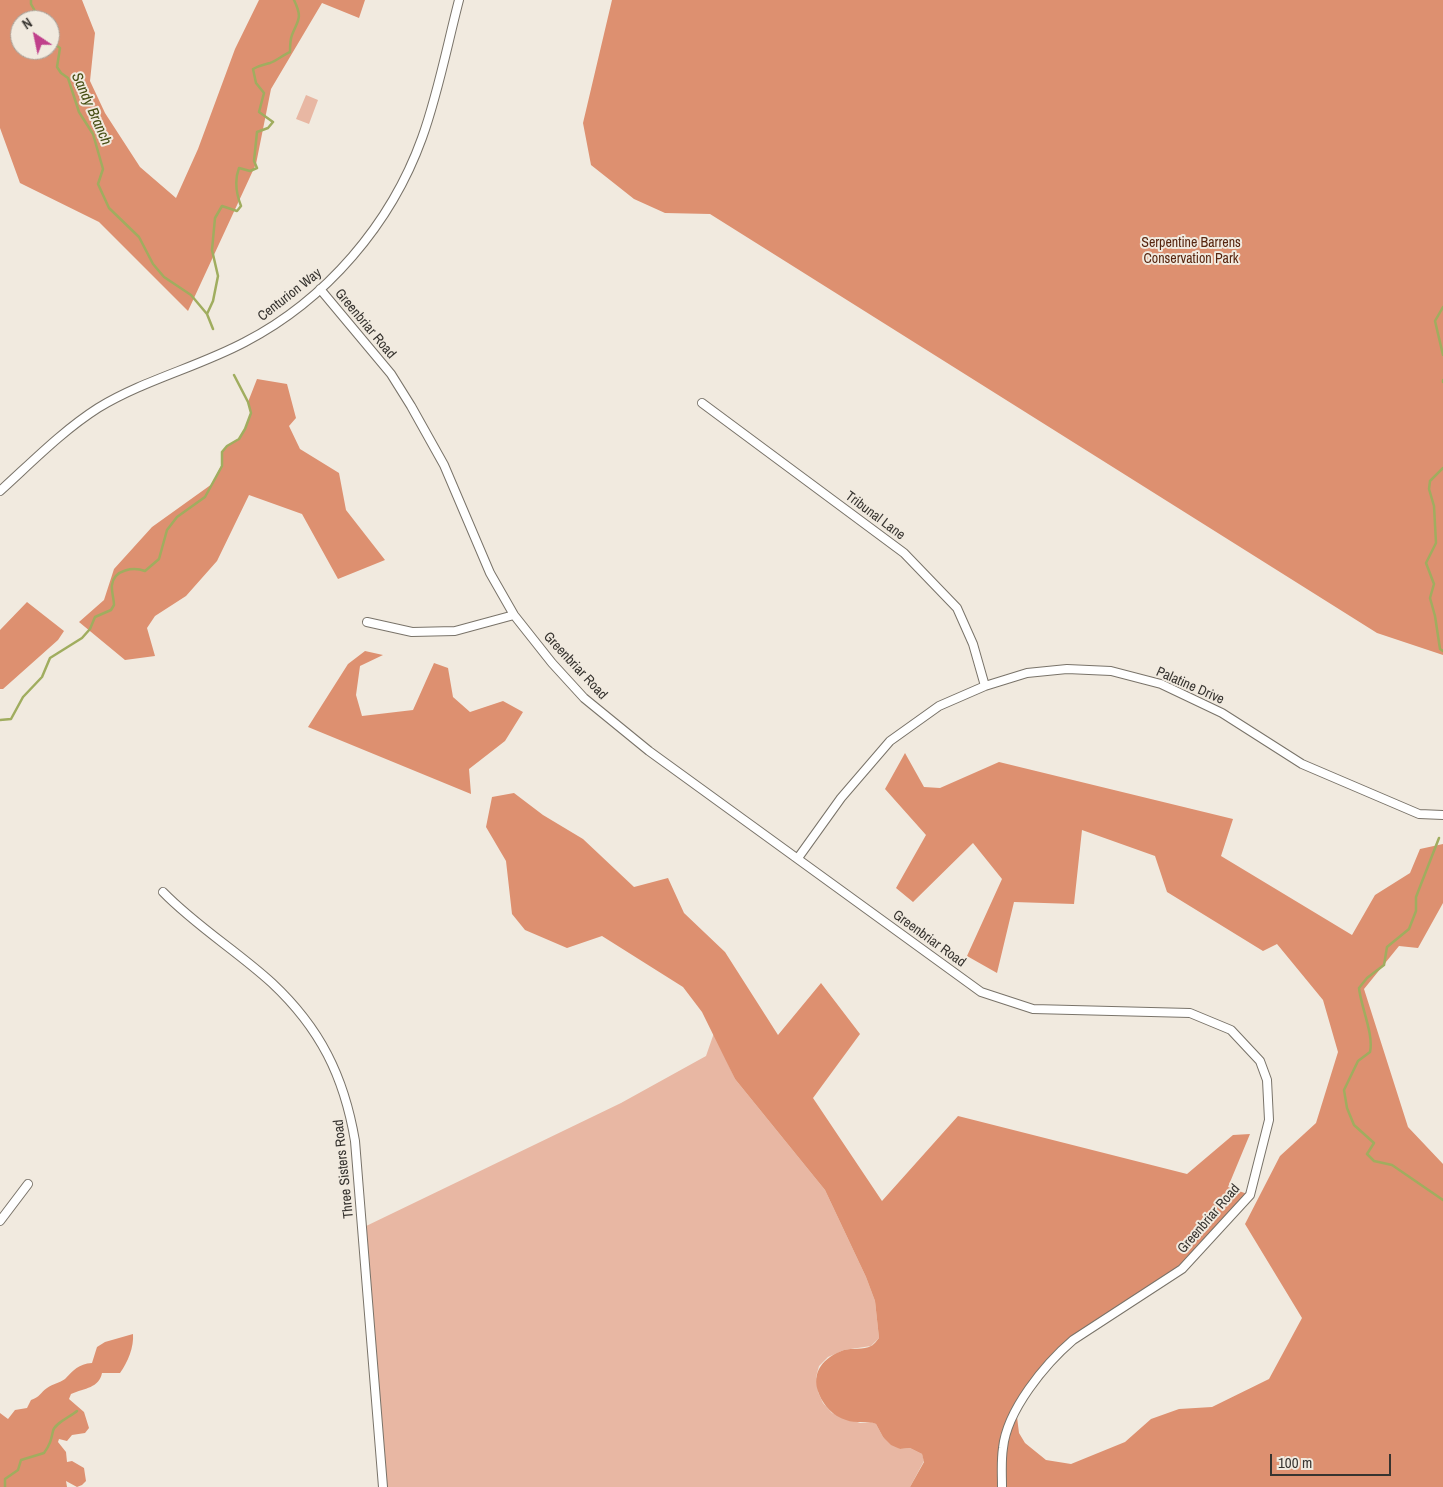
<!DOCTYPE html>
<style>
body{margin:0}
#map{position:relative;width:1443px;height:1487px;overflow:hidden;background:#f1eadf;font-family:"Archivo Narrow",sans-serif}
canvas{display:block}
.north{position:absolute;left:10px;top:10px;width:50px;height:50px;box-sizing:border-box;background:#f1eadf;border:1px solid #a7a199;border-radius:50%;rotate:326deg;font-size:14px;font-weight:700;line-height:20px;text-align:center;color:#373430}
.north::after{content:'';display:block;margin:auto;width:18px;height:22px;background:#c0408b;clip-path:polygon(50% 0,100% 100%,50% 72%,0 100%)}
.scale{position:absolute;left:1270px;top:1454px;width:121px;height:22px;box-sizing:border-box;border:2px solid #373430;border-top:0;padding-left:6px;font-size:15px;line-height:18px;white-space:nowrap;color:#373430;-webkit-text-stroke:4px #f1eadf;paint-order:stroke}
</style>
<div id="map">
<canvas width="1443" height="1487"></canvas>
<div class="north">N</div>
<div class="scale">100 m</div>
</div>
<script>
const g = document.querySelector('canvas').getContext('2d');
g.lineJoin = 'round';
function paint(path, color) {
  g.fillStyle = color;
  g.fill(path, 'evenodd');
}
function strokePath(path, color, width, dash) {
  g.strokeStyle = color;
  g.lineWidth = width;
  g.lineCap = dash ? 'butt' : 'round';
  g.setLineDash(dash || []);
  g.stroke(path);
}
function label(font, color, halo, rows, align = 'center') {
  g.font = font + ' "Archivo Narrow",sans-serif';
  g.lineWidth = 4;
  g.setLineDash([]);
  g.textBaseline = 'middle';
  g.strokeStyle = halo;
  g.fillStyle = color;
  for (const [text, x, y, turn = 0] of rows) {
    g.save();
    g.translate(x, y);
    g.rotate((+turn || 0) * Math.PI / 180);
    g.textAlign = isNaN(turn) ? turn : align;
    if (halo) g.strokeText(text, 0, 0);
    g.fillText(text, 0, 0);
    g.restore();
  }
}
paint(new Path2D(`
 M306 95 318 100 309 124 296 119Z
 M714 1033 735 1079 825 1190 866 1277 875 1301 879 1338 871 1346 844 1350 828 1357 819 1366 816 1377 818 1392 823 1403 832 1413 860 1423 871 1422 876 1424 883 1437 900 1449 910 1448 922 1454 924 1461 910 1487H383L362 1228 621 1103 706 1056Z`), '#e8b7a3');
paint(new Path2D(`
 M0 0H82L95 33 90 81 105 113 140 167 176 198 198 149 235 49 259 0H365L359 18 322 3 271 89 256 164 188 311 99 222 20 183 0 128ZM20 20H50V50H20Z
 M612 0H1443V655L1377 633 710 214 665 213 634 199 591 165 583 123Z
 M257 379 287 384 296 418 289 426 300 449 339 473 346 510 385 560 338 579 302 514 249 495 217 561 186 596 155 616 147 628 155 656 125 660 79 622 104 600 114 569 152 527 212 484 221 466 222 452 227 446 239 439 245 429 251 413 248 402Z
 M27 602 64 631 58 640 3 689H0V630Z
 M365 651 383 655 360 666 356 695 362 716 413 710 434 663 448 668 453 697 470 712 503 701 523 712 505 741 469 769 471 794 308 727 348 664Z
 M905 753 924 787 940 788 999 762 1233 819 1221 856 1352 935 1375 895 1410 873 1420 849 1443 844V903L1418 948 1399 946 1364 989 1408 1127 1443 1164V1487H910L924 1462 922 1454 910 1448 900 1449 891 1445 883 1437 876 1424C867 1420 856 1424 846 1420 833 1416 824 1406 819 1394 810 1372 824 1357 844 1350 852 1348 864 1350 871 1346 874 1345 877 1340 879 1338L875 1301 866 1277 825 1190 735 1079 702 1012 683 987 602 936 567 948 525 930 512 914 506 861 486 827 492 797 514 793 543 815 583 839 634 887 668 878 684 913 725 952 778 1035 821 983 860 1034 813 1098 882 1201 958 1116 1187 1174 1233 1135 1250 1134 1228 1187 1250 1195 1182 1269 1076 1342 1037 1379 1016 1409 1019 1433 1025 1443 1046 1460 1071 1464 1125 1442 1151 1419 1179 1409 1212 1407 1269 1379 1302 1318 1245 1224 1280 1156 1316 1123 1338 1052 1323 1000 1277 944 1263 951 1167 892 1155 856 1082 830 1074 904 1014 902 997 973 967 956 1002 879 973 843 913 902 896 888 926 835 885 789Z
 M133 1334C134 1347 128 1362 120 1373H102C99 1388 85 1388 71 1394L69 1399 84 1412 89 1428 85 1433 72 1435 67 1441 59 1439 58 1442 66 1452 67 1462 72 1461 84 1468 86 1481 82 1485 77 1487 66 1481 67 1487H0V1413L8 1419 15 1410 27 1408 31 1400C40 1397 40 1393 47 1388 52 1384 60 1383 65 1379 74 1370 78 1364 92 1363L97 1347 105 1342Z`), '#dd9070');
strokePath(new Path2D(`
 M31 0V4L39 18 37 20
 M50 41 60 48 57 67 61 73 68 78 79 112 93 134 103 169 98 184 109 208 139 237 153 264 164 277 191 295 207 314 213 329
 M1443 307 1435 321 1443 355
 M207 314 213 301 218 276 212 250 215 218 222 206 237 211 241 206C236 193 234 181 239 168L250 171 257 168 254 161 257 132 268 128 273 122 259 112 264 93 256 83 253 69C260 65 263 65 270 63 276 61 283 55 290 52 290 47 290 40 292 35 298 19 303 19 294 0
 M1443 380V382
 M1443 468 1430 481 1429 489 1434 506 1436 543 1426 563 1434 584 1430 598 1435 616 1440 649 1443 651
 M0 720 11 719 23 697 42 677 50 658 82 638 90 629 95 617 111 610 114 605C114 599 111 590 112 585 114 569 134 567 145 571L159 559 167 530 177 517 205 497 222 466V452L227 446 239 439 245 429 251 413 248 402 234 375
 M1439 838 1416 897V911L1409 929 1387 947 1384 965 1367 978 1359 988C1361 1007 1374 1035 1370 1052L1358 1061 1344 1090 1347 1108 1354 1125 1374 1143 1367 1154 1374 1161 1392 1165 1443 1200
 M5 1487V1479L18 1470 21 1460 44 1453C50 1445 51 1440 53 1431 55 1423 70 1417 77 1411`), '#a0ad5f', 2.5);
const minor = new Path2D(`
 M320 289 391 374 411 406 444 465 490 573 514 615 552 663 584 698 649 751 981 992 1033 1009 1190 1013 1231 1030 1260 1061 1267 1080 1269 1120 1250 1195 1182 1269 1073 1340C1045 1364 1007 1410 1003 1448 1001 1461 1002 1474 1002 1487
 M702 403 904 553 957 608 973 644 985 686
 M0 491C31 463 62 431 98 408 144 380 198 367 245 342 326 300 391 224 422 138 438 94 447 46 459 0
 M367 622 412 632 455 631 514 615
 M798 858 841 798 890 741 939 706 985 686 1027 673 1067 669 1111 671 1161 684 1222 713 1302 764 1419 814 1443 815
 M163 892C196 926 237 951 272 983 320 1028 344 1076 355 1141L383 1487
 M0 1221 28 1184`);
strokePath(minor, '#797369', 10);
strokePath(minor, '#fff', 8);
label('14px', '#572610', '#f1eadf', [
 ["Serpentine Barrens",1191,243],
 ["Conservation Park",1191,259]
]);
label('14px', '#373430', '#f1eadf', [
 ["Centurion Way",290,295,-38],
 ["Greenbriar Road",365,324,50],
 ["Tribunal Lane",875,516,37],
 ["Greenbriar Road",575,666,47],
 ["Palatine Drive",1190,686,24],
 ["Greenbriar Road",929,939,36],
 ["Three Sisters Road",344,1169,-96],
 ["Greenbriar Road",1209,1219,-49]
]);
label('italic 15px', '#454d12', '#f1eadf', [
 ["Sandy Branch",91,109,66]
]);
</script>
